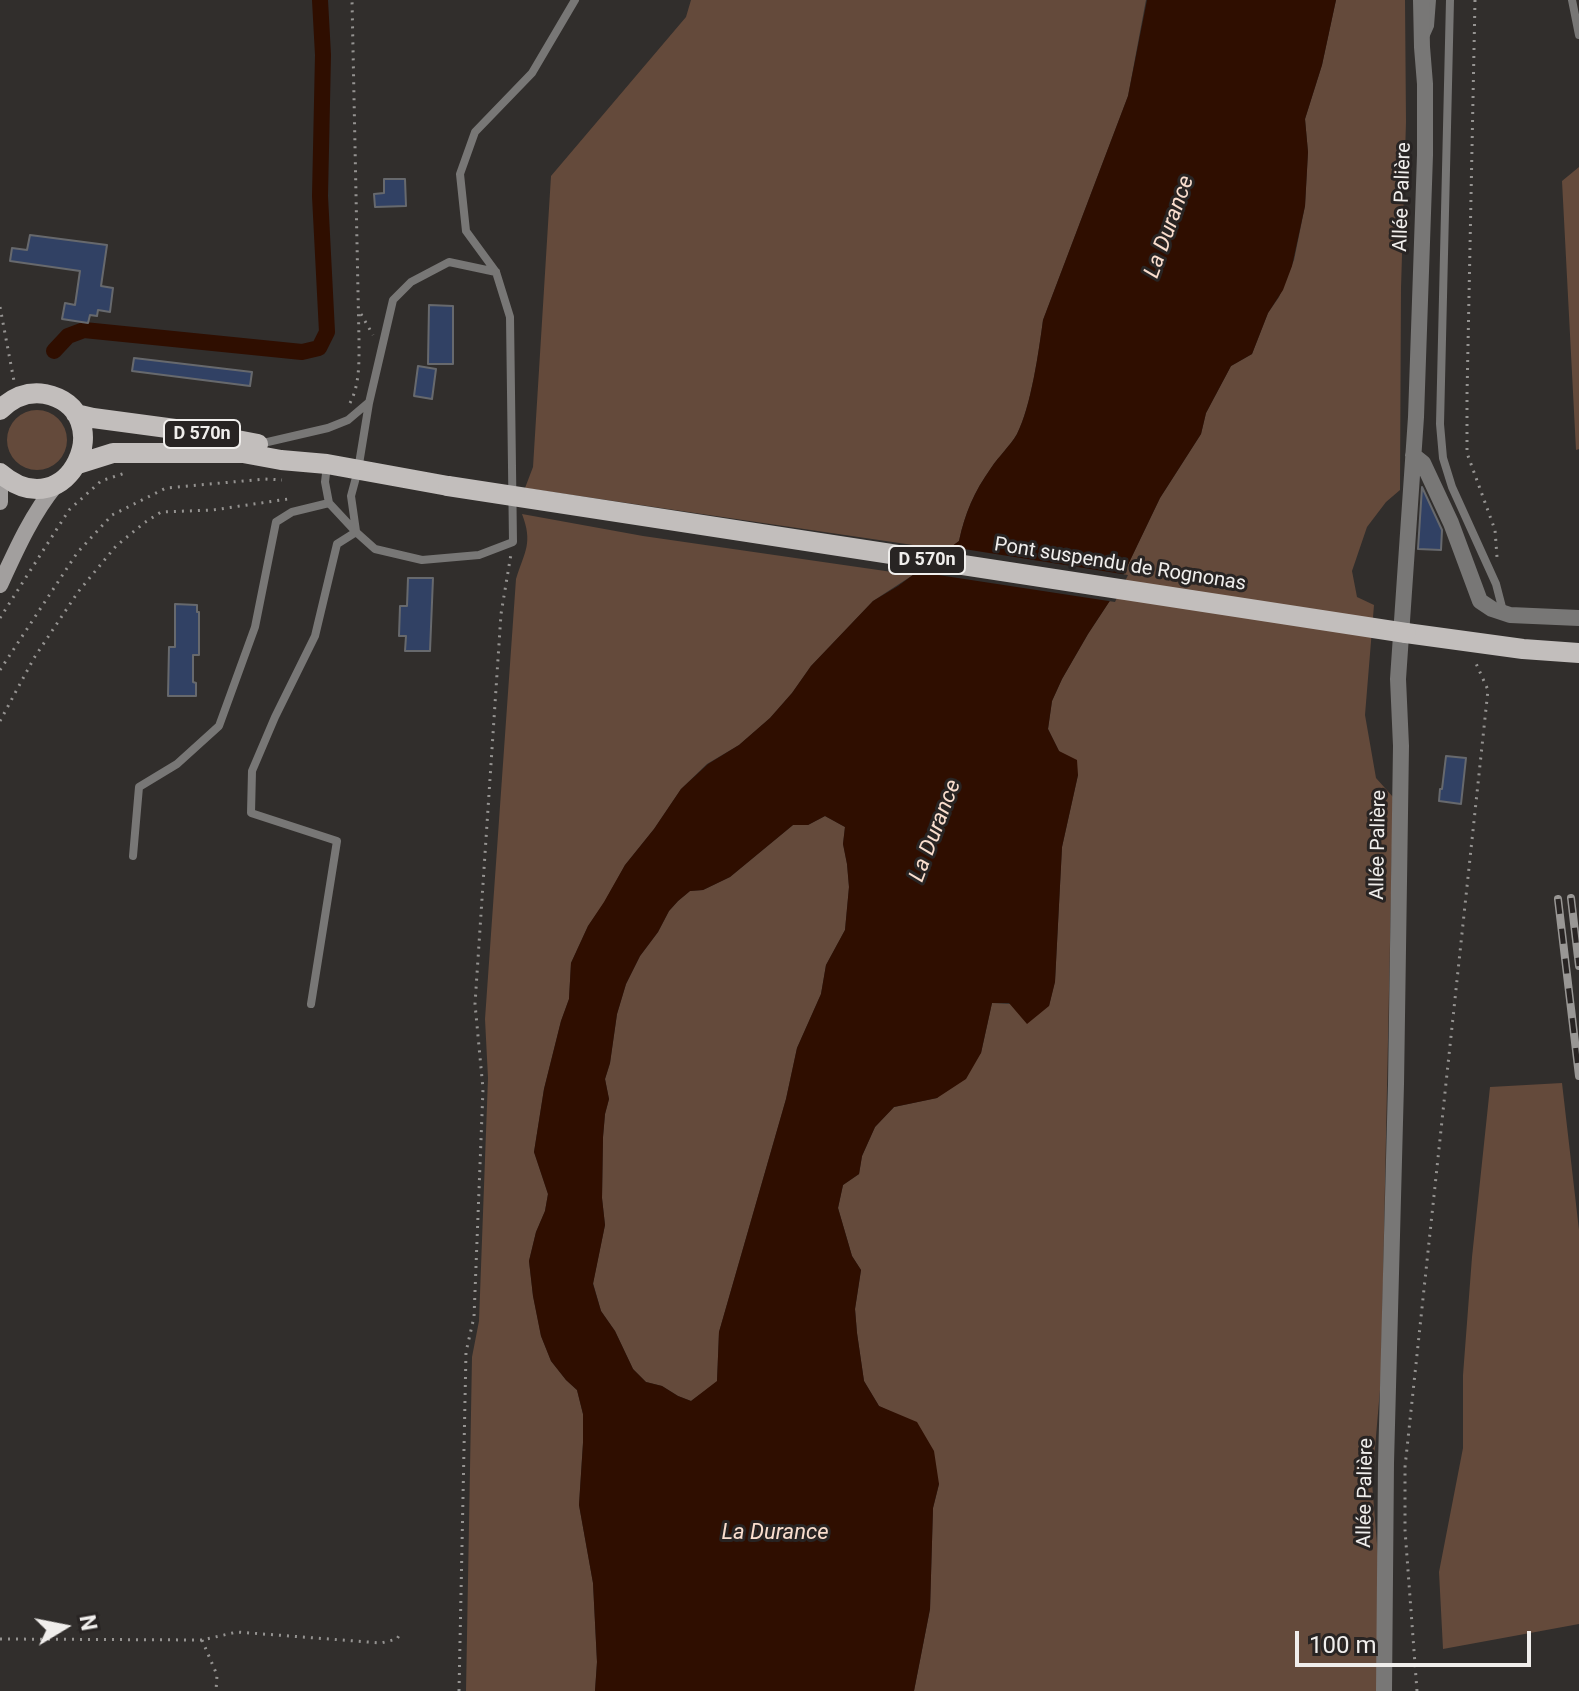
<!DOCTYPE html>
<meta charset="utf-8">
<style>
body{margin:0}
#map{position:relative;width:1579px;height:1691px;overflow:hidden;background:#312e2c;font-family:Roboto,sans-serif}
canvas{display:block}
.north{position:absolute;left:24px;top:1587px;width:80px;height:80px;-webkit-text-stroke:6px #282423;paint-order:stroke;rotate:80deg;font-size:22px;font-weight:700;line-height:32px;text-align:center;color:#f0eeec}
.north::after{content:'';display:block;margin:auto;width:28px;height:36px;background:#f0eeec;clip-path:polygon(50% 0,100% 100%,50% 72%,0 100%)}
.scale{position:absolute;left:1295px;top:1631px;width:236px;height:36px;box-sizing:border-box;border:4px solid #f0eeec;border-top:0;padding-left:10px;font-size:24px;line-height:28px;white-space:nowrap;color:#f0eeec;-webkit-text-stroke:6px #282423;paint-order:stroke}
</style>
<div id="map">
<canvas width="1579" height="1691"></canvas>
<div class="north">N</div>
<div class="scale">100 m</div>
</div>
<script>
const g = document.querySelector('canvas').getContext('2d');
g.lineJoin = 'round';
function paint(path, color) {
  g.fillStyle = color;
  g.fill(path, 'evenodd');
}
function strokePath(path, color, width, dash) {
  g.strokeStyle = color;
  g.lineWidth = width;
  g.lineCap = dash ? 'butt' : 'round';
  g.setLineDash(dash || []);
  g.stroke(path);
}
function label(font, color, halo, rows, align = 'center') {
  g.font = font + ' Roboto,sans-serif';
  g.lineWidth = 6;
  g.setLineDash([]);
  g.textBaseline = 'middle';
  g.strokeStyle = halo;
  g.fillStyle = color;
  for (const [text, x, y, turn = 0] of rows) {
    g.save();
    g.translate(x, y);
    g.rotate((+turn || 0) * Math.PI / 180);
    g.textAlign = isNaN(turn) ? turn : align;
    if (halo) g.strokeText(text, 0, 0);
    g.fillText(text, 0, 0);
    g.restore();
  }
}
paint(new Path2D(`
 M691 0H1146L1128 96 1043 320C1039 350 1031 407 1017 434 1010 446 999 456 991 468 974 492 965 513 959 541L947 550 525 488 533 467 551 176 686 17Z
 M1336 0H1405L1406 122 1401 288 1400 490 1386 502 1367 527 1352 571 1357 597 1374 605 1365 715 1376 778 1393 797 1381 1378 1372 1483 1378 1556 1377 1691H914L930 1609 933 1508 939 1484 891 1412 879 1406 864 1381 857 1333 855 1309 861 1270 852 1256 838 1208 843 1185 859 1174 862 1156 875 1127 894 1107 937 1098 981 1053 992 1003 1049 1006 1055 981 1062 847 1078 775 1059 751 1048 729 1052 701 1062 679 1088 634 1113 596 1160 498 1201 434 1206 413 1231 366 1252 354 1268 313 1279 297 1294 260 1305 206 1308 152 1305 119 1322 65Z
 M1579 167V449L1576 450 1562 181Z
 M7 440a30 30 0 1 1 60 0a30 30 0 1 1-60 0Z
 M522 514 643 536 913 575 873 601 811 666 792 693 770 718 739 745 707 764 681 789 654 829 625 865 604 903 588 926 571 963 569 999 561 1021 544 1089 534 1152 548 1194 545 1211 536 1232 529 1261 533 1296 541 1336 551 1361 566 1380 577 1390 583 1414V1443L579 1505 593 1583 597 1662 595 1691H466L472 1357 479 1321 488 1078 485 1019 516 579C525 551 533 543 522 514Z
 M825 816 845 827 843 844 847 864 849 887 845 930 826 965 821 994 797 1048 786 1099 719 1332 717 1382 691 1401 678 1396 662 1386 646 1382 633 1369 615 1331 601 1311 593 1283 605 1225 602 1198 603 1137 605 1114 609 1099 605 1079 610 1063 617 1014 626 984 640 956 658 932 669 911 678 901 690 891 703 890 730 877 793 825H808Z
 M1562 1083 1579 1230V1624L1443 1649 1439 1572 1463 1448V1375L1472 1257 1490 1087Z`), '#644a3b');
paint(new Path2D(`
 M1147 0H1336L1322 65 1305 119 1308 152 1305 206 1292 266 1283 290 1268 313 1252 354 1231 366 1206 413 1201 434 1160 498 1113 596 1088 634 1062 679 1052 701 1048 729 1059 751 1077 760 1078 775 1062 847 1055 982 1049 1006 1027 1024 1009 1003H992L981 1053 966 1079 937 1098 894 1107 875 1127 862 1156 859 1174 843 1185 838 1208 852 1256 861 1270 855 1309 857 1333 864 1381 879 1406 917 1422 934 1451 939 1484 933 1508 930 1609 914 1691H595L597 1662 593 1583 579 1505 583 1443V1414L577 1390 566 1380 551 1361 541 1336 533 1296 529 1261 536 1232 545 1211 548 1194 534 1152 544 1089 561 1021 569 999 571 963 588 926 604 902 625 865 654 829 681 789 708 764 739 745 770 718 792 693 811 666 873 601 898 586 959 541C965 513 974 492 991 468 999 456 1010 446 1017 434 1031 407 1039 350 1043 320L1128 96ZM825 816 845 827 843 844 847 864 849 887 845 930 826 965 821 994 797 1048 786 1099 719 1332 717 1381 691 1401 678 1396 662 1386 646 1382 633 1369 615 1331 601 1311 593 1284 605 1225 602 1198 603 1137 605 1114 609 1099 605 1079 610 1063 617 1014 626 984 640 956 658 932 669 911 678 901 690 891 703 890 730 877 793 825H808Z`), '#2f0e00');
paint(new Path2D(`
 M945 546 1128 575 1115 602 912 571Z`), '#312e2c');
strokePath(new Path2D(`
 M54 351 68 336 84 330 302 352 319 348 327 332 320 196 323 55 320 0`), '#2f0e00', 16);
const building = new Path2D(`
 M384 179H405L406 206 375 207 374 194 384 193Z
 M30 235 107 245 101 286 113 288 110 312 98 310 97 316 90 315 88 323 62 319 65 303 75 305 80 271 10 261 12 248 27 250Z
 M429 305 453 306V364H428Z
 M134 358 252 372 250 386 132 371Z
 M418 366 436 369 432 399 414 396Z
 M1422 487 1442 530 1441 550 1418 549Z
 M408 578H433L430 651H405L406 636H399L400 606H407Z
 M175 604 197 605V612H199V655H193V682L196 683V696H168L169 647H175Z
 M1446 756 1466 758 1461 804 1439 801 1440 789H1442Z`);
paint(building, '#314164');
strokePath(building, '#67696d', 2);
strokePath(new Path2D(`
 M1475 0 1467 395V453L1495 530 1497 557
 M0 307 14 381
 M361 314 373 335
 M350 403C360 384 359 361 359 340L352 0
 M0 618 69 510 101 481 128 472
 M0 670 77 553 112 515 166 488 265 479 282 480
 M0 721 34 658 78 592 116 546 144 523 161 512 213 510 288 499
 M0 1639 202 1640 237 1632 381 1643 397 1639 401 1632
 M202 1640 217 1675 216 1691
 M459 1691 466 1352 474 1317 483 1089 475 1004 501 614 511 554
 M1417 1691 1405 1530V1467L1488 690 1474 659`), '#959391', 3, [2, 6]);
strokePath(new Path2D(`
 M1450 0 1440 424 1443 458 1452 487 1496 584 1503 611
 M1572 0 1579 35
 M1426 35 1430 26 1432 0
 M259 444 328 428 348 420 368 403
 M327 465 325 482 329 503 356 532 375 549 422 560 479 555 513 542 510 317 496 272 466 231 460 174 475 132 532 73 575 0
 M356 531 351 496 358 470 369 403 393 300 411 282 449 262 496 272
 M133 856 139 787 177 764 219 726 255 627 276 522 292 512 329 503
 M311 1004 337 841 251 813 252 771 275 717 315 636 337 544 356 532`), '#787776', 8);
strokePath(new Path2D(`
 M1413 455 1423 463 1451 523 1480 601 1492 609 1510 615 1579 618
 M1384 1691 1386 1463 1396 1084 1401 746 1398 679 1416 417 1425 155V84L1422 47 1421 0`), '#787776', 16);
strokePath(new Path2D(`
 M0 502V473
 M0 585C16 550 32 514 56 485`), '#a29f9e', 16);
strokePath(new Path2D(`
 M0 410C13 397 27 391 45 394 122 410 69 532 0 473
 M76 414 93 418 190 431 258 444
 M78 464 113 453H243L281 460 327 464 448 486
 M1406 633 1523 649 1579 653`), '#c2bebc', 20);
const rail = new Path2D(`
 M1571 898 1579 966
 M1558 899 1579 1076`);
strokePath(rail, '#999795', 8);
strokePath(rail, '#282423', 5, [15]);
strokePath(new Path2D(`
 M448 486 1406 633`), '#c2bebc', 20);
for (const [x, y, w] of [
 [202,434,76],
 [927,560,76]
]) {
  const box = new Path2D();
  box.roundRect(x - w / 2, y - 14, w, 28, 6);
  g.fillStyle = '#282423';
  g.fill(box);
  strokePath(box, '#f0eeec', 2);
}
label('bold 18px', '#f0eeec', null, [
 ["D 570n",202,434],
 ["D 570n",927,560]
]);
label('20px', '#f0eeec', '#282423', [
 ["Allée Palière",1403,197,-88],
 ["Pont suspendu de Rognonas",1120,565,9],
 ["Allée Palière",1379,845,-89],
 ["Allée Palière",1366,1493,-89]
]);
label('italic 22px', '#f9ddcd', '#282423', [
 ["La Durance",1170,227,-70],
 ["La Durance",936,831,-69],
 ["La Durance",775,1533]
]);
</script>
